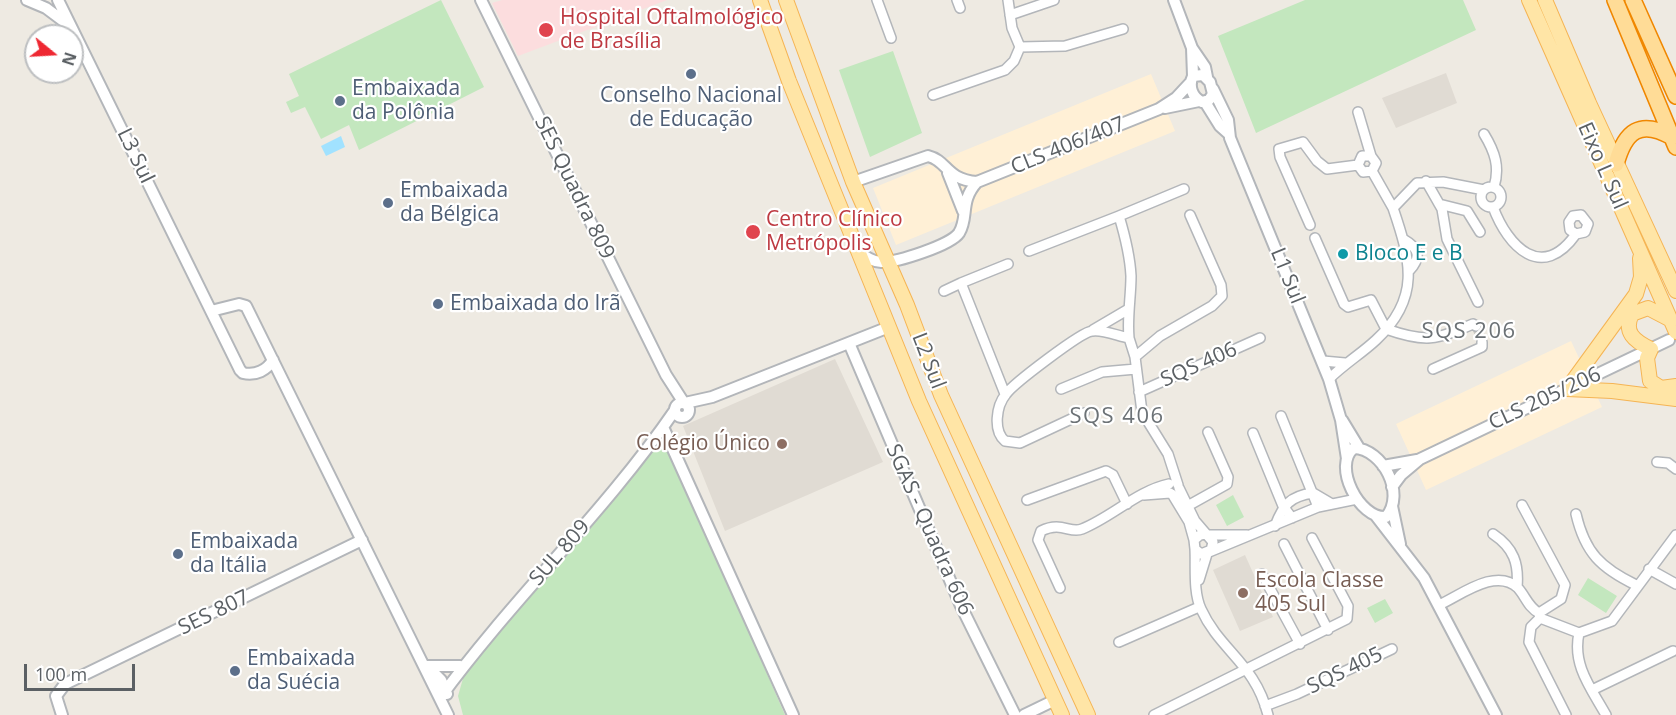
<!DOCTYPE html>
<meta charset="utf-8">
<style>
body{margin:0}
#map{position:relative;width:1676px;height:715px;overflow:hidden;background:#eeeae2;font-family:"Open Sans",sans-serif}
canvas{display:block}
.north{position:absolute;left:24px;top:24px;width:60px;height:60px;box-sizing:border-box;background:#fff;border:2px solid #bdbfc1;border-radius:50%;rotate:108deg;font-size:16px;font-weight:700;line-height:24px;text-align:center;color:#5b6064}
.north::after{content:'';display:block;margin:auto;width:21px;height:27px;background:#ee2832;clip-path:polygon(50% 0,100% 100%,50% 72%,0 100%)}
.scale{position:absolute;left:24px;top:664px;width:111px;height:27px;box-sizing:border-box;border:3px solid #5b6064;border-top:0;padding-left:8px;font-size:18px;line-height:21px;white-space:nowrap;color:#5b6064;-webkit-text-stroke:4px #fff;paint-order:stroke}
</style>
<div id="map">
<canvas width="1676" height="715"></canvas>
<div class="north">N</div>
<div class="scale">100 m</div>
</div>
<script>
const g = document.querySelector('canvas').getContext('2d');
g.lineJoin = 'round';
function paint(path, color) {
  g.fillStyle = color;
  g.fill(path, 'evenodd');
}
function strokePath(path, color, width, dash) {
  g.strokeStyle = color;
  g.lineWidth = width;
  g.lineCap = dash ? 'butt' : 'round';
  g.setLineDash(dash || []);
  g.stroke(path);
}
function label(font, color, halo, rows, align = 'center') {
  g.font = font + ' "Open Sans",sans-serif';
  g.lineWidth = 4.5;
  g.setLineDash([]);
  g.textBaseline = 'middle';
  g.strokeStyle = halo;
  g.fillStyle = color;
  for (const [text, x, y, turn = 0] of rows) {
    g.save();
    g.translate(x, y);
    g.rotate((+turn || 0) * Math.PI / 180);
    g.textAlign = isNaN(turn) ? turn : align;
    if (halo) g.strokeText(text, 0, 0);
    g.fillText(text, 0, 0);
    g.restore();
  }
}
paint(new Path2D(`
 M1151 74 1175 131 896 245 873 188Z
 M1571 341 1602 407 1426 490 1396 424Z`), '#fff0d6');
paint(new Path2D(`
 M1446 73 1457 103 1396 128 1382 98Z
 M835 359 883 462 725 531 683 426Z
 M1245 555 1273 617 1240 631 1213 570Z`), '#e0dbd3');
paint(new Path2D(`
 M502 0H667L518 56 492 3Z`), '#fcddde');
paint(new Path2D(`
 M441 0 484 87 359 150 349 125 321 139 305 107 291 113 286 102 299 96 289 74Z
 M1305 0H1463L1476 30 1256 133 1218 36Z
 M893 51 922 133 870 157 839 70Z
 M667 445 785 715H463L458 696 466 668 652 452Z
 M1233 495 1244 517 1227 526 1216 505Z
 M1588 578 1617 596 1606 613 1578 595Z
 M1385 599 1393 613 1375 623 1367 608Z`), '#c3e7be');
paint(new Path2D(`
 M341 136 345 147 326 156 321 146Z`), '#a1e2ff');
strokePath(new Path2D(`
 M1476 326 1482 342`), '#c9c8c2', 9, [9, 4.5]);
const minor = new Path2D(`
 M877 0 891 38
 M957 0 960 8
 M1008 0 1012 28 1020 47 1065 46 1123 29
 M1010 15 1054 0
 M933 95 1005 70 1014 61 1020 47
 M1358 112 1371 156 1376 163 1372 171 1363 172 1358 165 1362 156H1371
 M1484 134C1495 152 1500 167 1494 187
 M1372 171 1393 208
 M1426 181 1442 209 1447 239 1478 302
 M1481 197a10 10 0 1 1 20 0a10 10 0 1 1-20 0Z
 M1439 204 1467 211 1480 232
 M1493 207C1508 247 1542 282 1576 234L1585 232 1588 224 1581 215 1573 216 1569 222 1570 230 1576 234
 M1310 225 1280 157 1279 149 1303 142 1317 161 1327 169 1358 165
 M1315 238 1344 304 1348 307 1371 300 1386 329C1426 343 1435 340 1473 324L1476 326
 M1403 239C1419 248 1422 257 1409 271
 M1029 251 1119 216
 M944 291 961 283
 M1093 330 1127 310
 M1129 338C1127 317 1131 297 1131 276 1130 256 1125 236 1119 216L1184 189
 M1135 357 1160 336 1212 306 1222 296 1221 285 1190 215
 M1323 361 1345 363
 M1433 369 1482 347V342
 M1329 379C1344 364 1361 354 1376 340 1421 298 1411 261 1393 208L1417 183 1443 182 1484 190
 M1061 389 1102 372 1136 369
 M1139 392 1260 338
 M1005 394 961 283 1008 264
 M1084 413 1020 443 1005 441C993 431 996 406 1006 394 1013 384 1081 332 1092 331 1102 329 1118 336 1129 338L1135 357 1142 412 1168 454 1178 485
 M1281 416 1318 507
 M1253 433 1283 506 1292 518
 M1657 462 1668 463 1676 469
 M1179 488 1195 521 1213 542 1211 550 1201 554 1195 549 1194 540 1200 535 1206 534
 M1172 494 1189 522 1194 540
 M1144 495 1170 493
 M1027 500 1106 471 1113 475 1127 504
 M1522 505 1565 585 1561 599 1539 613
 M1184 508 1227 484 1228 477 1208 432
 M1576 514C1585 553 1601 568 1636 585
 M1275 526C1283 505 1290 496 1313 493L1330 503
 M1493 534C1514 548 1519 564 1517 587
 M1209 535H1247
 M1284 544 1328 630
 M1195 549C1196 567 1193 592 1201 609 1220 651 1255 663 1268 715
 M1209 552 1318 507 1357 499
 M1649 569 1676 584
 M1262 574 1300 644
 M1199 580 1207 554
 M1060 588 1038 540 1041 531C1062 521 1070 534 1082 529 1112 517 1137 491 1169 484
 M1439 605C1461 595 1496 567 1518 588 1526 597 1528 607 1539 613L1540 618 1579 633 1612 621 1676 535
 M1540 618 1531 627 1529 642 1566 715
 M1579 633C1572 665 1591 688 1606 715
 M1119 642 1199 607
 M1592 690 1673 651
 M1265 706 1297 694 1392 649
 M1154 715 1347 619 1348 606 1312 538`);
const tertiary = new Path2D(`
 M27 0 46 8 70 26
 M58 0 240 370 243 373C256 376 267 370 273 360
 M481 0 666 375 684 403
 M1174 0 1192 48 1193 76
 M1192 48 1205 67 1207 77
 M1203 75 1210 82 1213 94 1209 100 1202 102C1192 97 1188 86 1193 76Z
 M1213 89 1228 120 1230 138 1329 379 1341 420 1347 459
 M1205 102 1220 126 1229 134
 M1165 108 1199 101
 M948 173 963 211
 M853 182 928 156C948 161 945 179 977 182L1159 109 1176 98 1190 83
 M857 250C864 256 872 262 881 262 896 263 951 245 959 233 969 217 959 202 977 182
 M211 311 239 304 246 306 448 715
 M849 343 961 606 1015 715
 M675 410a7 7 0 1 1 14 0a7 7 0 1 1-14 0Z
 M685 403 712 397 889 327
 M1342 420 1359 448
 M663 427 793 715
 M1354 448C1383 449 1406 494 1386 517 1359 519 1332 465 1354 448Z
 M1383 466 1417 460
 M1392 487 1401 475 1420 459 1669 340
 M1392 506 1400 544
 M1376 516 1424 578 1496 715
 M427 666 441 680 447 694
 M428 666H460
 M440 698C513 598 605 512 675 410
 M62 715 56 696 65 684 362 540
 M1024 715 1055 700`);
const primary = new Path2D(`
 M760 0 789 81 919 401 1062 715
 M786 0 853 182 907 305 941 395 1088 715
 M1529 0 1676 332
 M1545 0 1589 103 1676 291
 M1671 320 1648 308 1632 314C1623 332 1634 341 1651 349L1647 358 1650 381 1661 388 1676 386
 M1567 389 1636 294 1641 277 1640 258
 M1567 389 1612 391 1676 399`);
const trunk = new Path2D(`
 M1615 0 1676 147
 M1633 0 1676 96
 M1616 164C1625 131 1640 119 1672 137`);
strokePath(minor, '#b3b6ba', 12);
strokePath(tertiary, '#b3b6ba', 14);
strokePath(primary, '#f5b454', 16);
strokePath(trunk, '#f08700', 18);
strokePath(minor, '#fff', 9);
strokePath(tertiary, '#fff', 10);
strokePath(primary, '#ffe5a6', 14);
strokePath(trunk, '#ffdc97', 15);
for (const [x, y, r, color] of [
 [546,30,8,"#e0444e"],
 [691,74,6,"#5c6f8a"],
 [340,101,6,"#5c6f8a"],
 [388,203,6,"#5c6f8a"],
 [753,232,8,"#e0444e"],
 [1343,254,6,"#0f9aa8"],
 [438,304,6,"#5c6f8a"],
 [782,444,6,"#8d6e63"],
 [178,554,6,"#5c6f8a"],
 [1243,593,6,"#8d6e63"],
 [235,671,6,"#5c6f8a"]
]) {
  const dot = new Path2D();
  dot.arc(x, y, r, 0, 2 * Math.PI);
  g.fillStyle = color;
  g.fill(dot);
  strokePath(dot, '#fff', 2);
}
label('21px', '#be3a42', '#fff', [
 ["Hospital Oftalmológico",560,18],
 ["de Brasília",560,42],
 ["Centro Clínico",766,220],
 ["Metrópolis",766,244]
], 'left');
label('21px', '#4e5e75', '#fff', [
 ["Embaixada",352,89],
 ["da Polônia",352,113],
 ["Conselho Nacional",691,96,"center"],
 ["de Educação",691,120,"center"],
 ["Embaixada",400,191],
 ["da Bélgica",400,215],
 ["Embaixada do Irã",450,304],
 ["Embaixada",190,542],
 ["da Itália",190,566],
 ["Embaixada",247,659],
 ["da Suécia",247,683]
], 'left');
label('21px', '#5b6064', '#fff', [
 ["CLS 406/407",1068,146,-22],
 ["L3 Sul",135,156,64],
 ["Eixo L Sul",1602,166,66],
 ["SES Quadra 809",574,188,64],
 ["L1 Sul",1287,276,68],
 ["L2 Sul",928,361,69],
 ["SQS 406",1199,365,-24],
 ["CLS 205/206",1545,399,-25],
 ["SGAS - Quadra 606",929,530,66],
 ["SUL 809",560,553,-49],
 ["SES 807",214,613,-26],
 ["SQS 405",1345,671,-26]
]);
label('21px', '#0d838f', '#fff', [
 ["Bloco E e B",1355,254]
], 'left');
label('21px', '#785e54', '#fff', [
 ["Colégio Único",770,444],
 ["Escola Classe",1255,581,"left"],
 ["405 Sul",1255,605,"left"]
], 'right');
g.letterSpacing = '1.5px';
label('22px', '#6c7276', '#fff', [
 ["SQS 206",1469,332],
 ["SQS 406",1117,417]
]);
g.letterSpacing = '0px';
</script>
